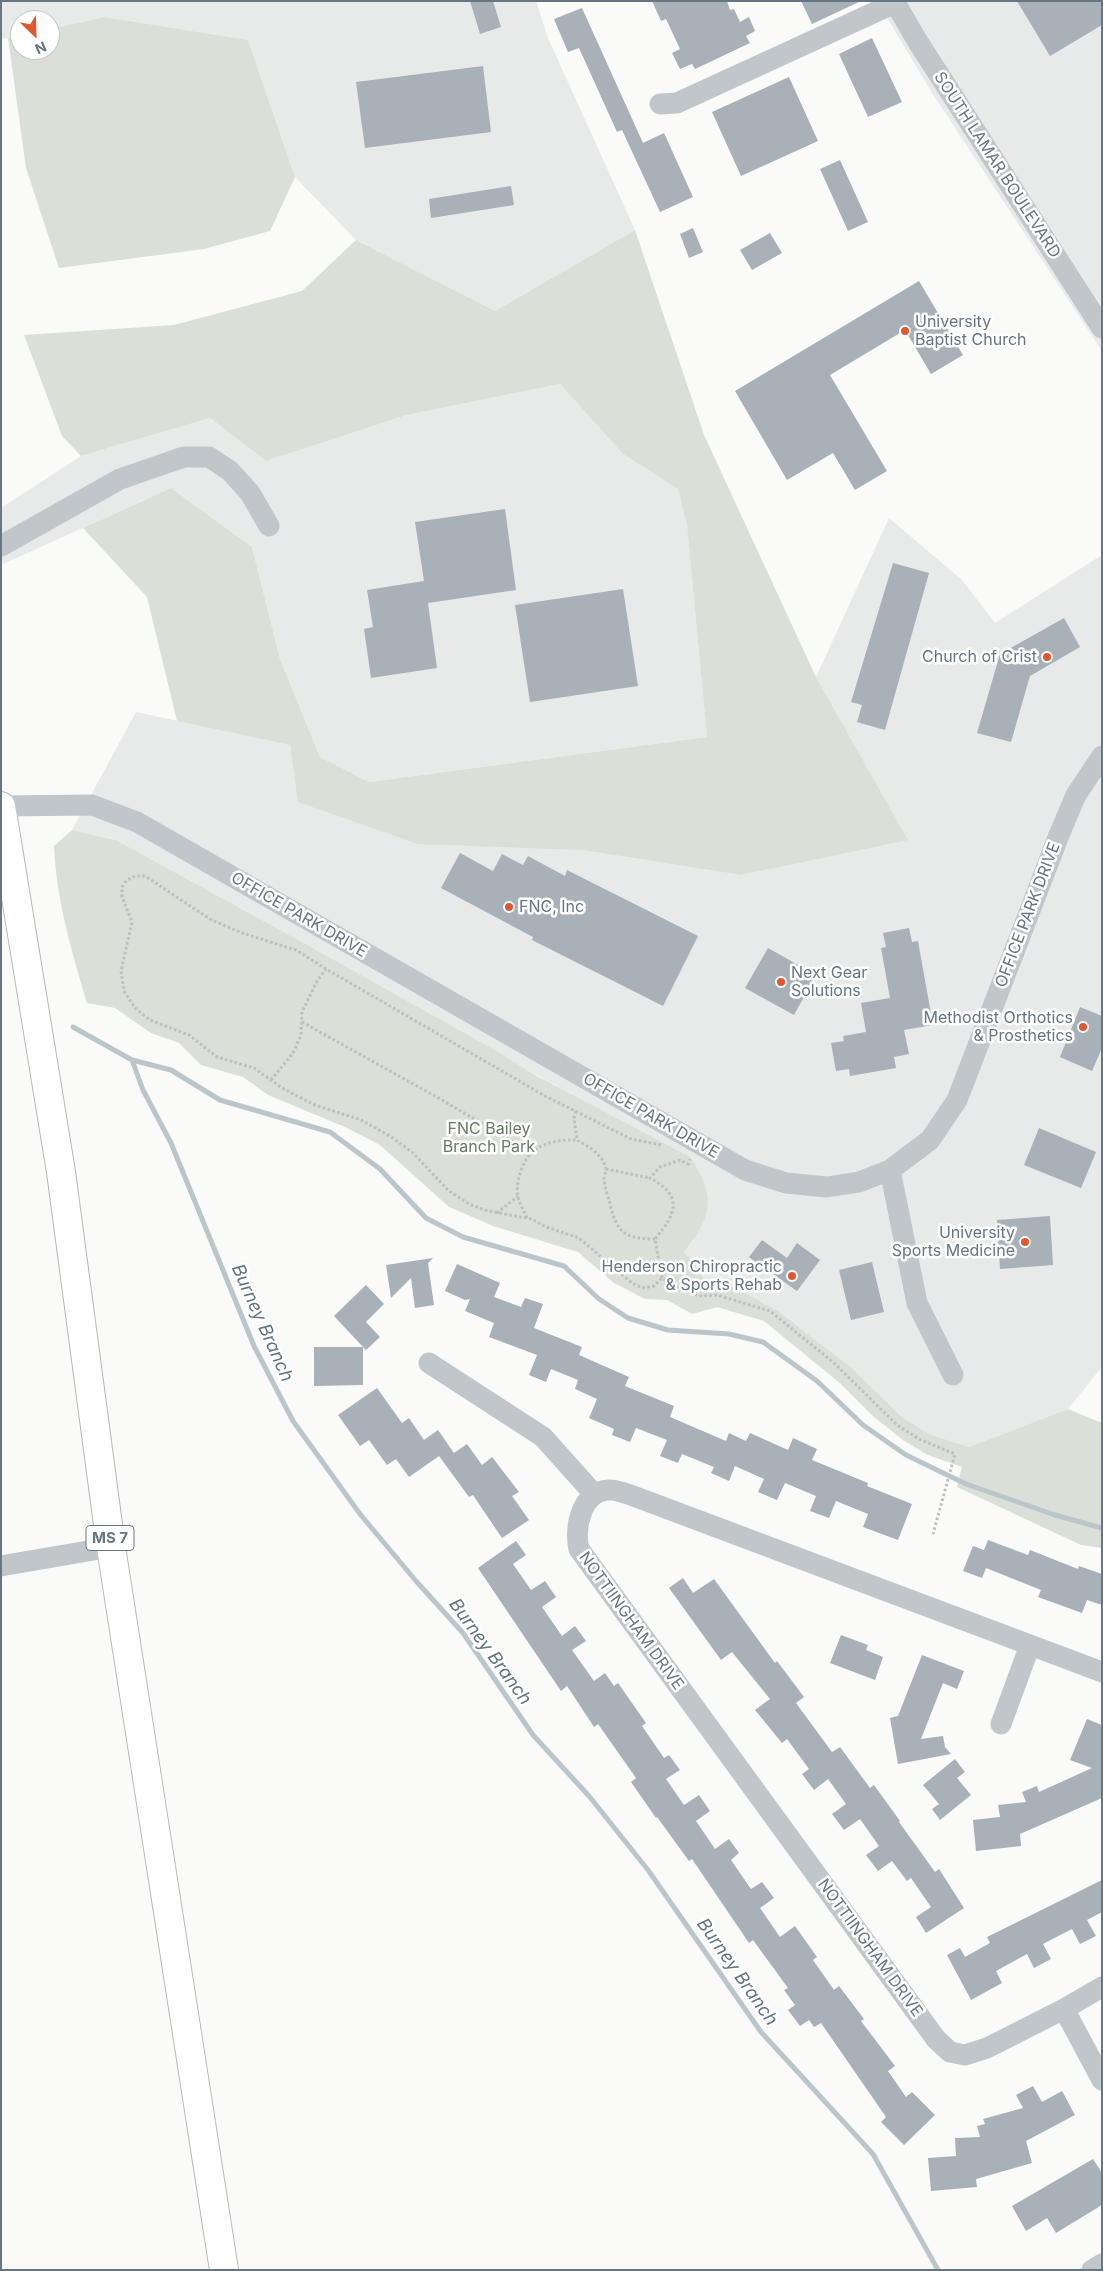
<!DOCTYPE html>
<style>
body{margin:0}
#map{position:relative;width:1103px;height:2271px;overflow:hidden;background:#fafaf8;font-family:Inter,sans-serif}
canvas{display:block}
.frame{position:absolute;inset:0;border:2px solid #667682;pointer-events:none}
.north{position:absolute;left:10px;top:10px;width:50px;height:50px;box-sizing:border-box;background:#fff;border:1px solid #c2c8cd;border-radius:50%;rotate:156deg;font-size:14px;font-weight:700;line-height:20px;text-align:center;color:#667682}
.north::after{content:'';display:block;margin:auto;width:18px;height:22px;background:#df5833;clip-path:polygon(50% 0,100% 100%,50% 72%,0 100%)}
</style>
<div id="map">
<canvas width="1103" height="2271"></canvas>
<div class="frame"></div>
<div class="north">N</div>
</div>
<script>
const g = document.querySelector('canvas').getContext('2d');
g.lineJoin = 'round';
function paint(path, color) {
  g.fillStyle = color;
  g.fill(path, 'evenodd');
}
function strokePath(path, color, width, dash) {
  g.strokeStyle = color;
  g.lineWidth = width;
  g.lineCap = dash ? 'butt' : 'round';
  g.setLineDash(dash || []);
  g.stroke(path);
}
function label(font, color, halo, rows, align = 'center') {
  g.font = font + ' Inter,sans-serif';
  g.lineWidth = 5;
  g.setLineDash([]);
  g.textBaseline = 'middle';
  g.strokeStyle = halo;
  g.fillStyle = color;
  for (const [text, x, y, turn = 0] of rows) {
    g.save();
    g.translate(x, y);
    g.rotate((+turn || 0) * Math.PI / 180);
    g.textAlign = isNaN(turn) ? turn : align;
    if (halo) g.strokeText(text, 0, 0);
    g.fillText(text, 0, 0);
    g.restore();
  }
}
paint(new Path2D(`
 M1 1H536L548 38 635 230 495 311 356 240 295 177 248 40 105 17 50 29V20H20V36L1 39Z
 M877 1H1102V351L932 93Z
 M560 384 623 454 678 489 687 524 707 737 369 782 320 757 280 659 252 547 171 488 3 564 1 555V508L81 456 210 418 266 461 407 415Z
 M889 518 962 580 995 623 1102 555V1367L1068 1409 969 1447 929 1434 902 1417 852 1368 778 1311 736 1288 704 1279 694 1261 684 1253 694 1240 593 1107 302 942 116 840 72 830 136 712 290 745 299 802 582 850 741 875 907 839 816 677Z`), '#e8e9e9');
paint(new Path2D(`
 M105 17 248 40 295 177 270 231 204 249 59 268 26 168 8 38 20 36V50H50V29Z
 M635 230 704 435 816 677 908 840 741 875 582 850 418 844 298 802 290 745 177 721 147 597 83 528 171 488 252 547 280 659 320 757 369 782 707 737 687 525 678 489 623 454 560 384 407 415 266 461 210 418 81 456 62 436 24 335 174 325 302 291 356 240 495 311Z
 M72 830 116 840 302 942 498 1052 537 1076 690 1157C717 1198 712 1215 684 1253L694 1261 704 1279 736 1288 778 1311 852 1368 902 1417 929 1434 969 1447 1068 1409 1102 1423V1548L1081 1545 957 1487 962 1467 928 1455 903 1440 874 1417 841 1384 764 1321 717 1307 692 1314 667 1300 645 1299 614 1283 578 1252 493 1226 449 1207 380 1145 345 1127 268 1095 243 1077 201 1065 179 1043 151 1033 115 1008 87 1003C72 952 56 899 54 846Z`), '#dadfd7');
strokePath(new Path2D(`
 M73 1027 132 1060 171 1070 220 1100 330 1132 380 1169 426 1218 463 1237 564 1266 599 1299 628 1318 668 1330 729 1334 763 1342 817 1381 863 1425 906 1455 966 1484 1055 1515 1102 1528
 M132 1060 143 1090 171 1143 254 1346 293 1421 360 1514 416 1581 463 1633 533 1735 589 1796 648 1870 761 2032 873 2154 938 2270`), '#bbc6ca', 5);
paint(new Path2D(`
 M470 1H493L501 27 480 34Z
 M652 1H727L730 10 734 9 740 22 749 17 755 31 746 36 750 43 695 69 692 64 680 69 672 53 680 49 666 19 661 21Z
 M801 1H861L812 24Z
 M1017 1H1102V25L1050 56Z
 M582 8 643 143 664 133 693 197 660 212 622 130 617 132 579 48 568 52 554 19Z
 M872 38 902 102 868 117 839 54Z
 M483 66 491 132 365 148 356 82Z
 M789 77 818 141 741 176 712 112Z
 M840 160 868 222 848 231 820 169Z
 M511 186 514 205 431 218 429 199Z
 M693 228 703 252 689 258 680 234Z
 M770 233 782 253 752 270 740 250Z
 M919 281 963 355 931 374 905 330 830 375 887 471 855 490 833 453 787 480 735 391Z
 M505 509 516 590 428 603 437 668 371 678 364 629 373 627 367 590 424 581 415 522Z
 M893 563 929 573 885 730 857 722 862 705 851 702Z
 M623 589 638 686 530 702 515 605Z
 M1064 618 1080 647 1030 676 1011 742 977 733 1000 654Z
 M460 853 493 871 502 854 523 865 528 856 565 876 567 870 698 936 663 1006 532 940 533 937 441 888Z
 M909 928 912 942 918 941 933 1025 904 1030 909 1054 894 1057 896 1068 850 1076 849 1069 836 1071 831 1043 844 1041 843 1036 866 1032 861 1003 890 998 881 948 886 947 883 933Z
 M768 948 816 975 794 1015 745 988Z
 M1080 1007 1102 1016V1048L1092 1071 1060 1057Z
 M1039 1128 1096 1152 1081 1188 1024 1165Z
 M1050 1216 1053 1265 1000 1269 997 1220Z
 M762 1240 787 1258 797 1243 820 1260 797 1291 749 1257Z
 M433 1258 428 1263 434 1305 415 1308 411 1278 391 1298 386 1265Z
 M872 1262 884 1312 851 1320 839 1270Z
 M457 1264 500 1283 494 1297 521 1307 525 1298 543 1304 534 1328 582 1347 579 1355 629 1377 625 1386 674 1406 670 1417 726 1441 729 1433 746 1441 750 1433 788 1450 793 1438 817 1449 812 1460 868 1483 867 1486 912 1504 898 1540 863 1527 868 1514 836 1501 829 1518 810 1511 816 1496 785 1483 777 1500 758 1492 764 1479 735 1466 729 1481 711 1473 714 1467 682 1454 678 1463 660 1456 667 1440 636 1428 630 1442 612 1435 614 1429 589 1418 597 1399 575 1389 578 1380 551 1369 546 1382 529 1375 537 1355 489 1337 494 1323 465 1311 470 1299 465 1300 445 1291Z
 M366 1285 384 1304 366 1322 380 1337 366 1350 363 1347V1385L314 1386V1347H363L334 1316Z
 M377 1388 402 1423 409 1418 424 1440 438 1430 454 1453 467 1444 482 1465 492 1457 519 1492 512 1496 529 1520 502 1538 473 1495 469 1497 439 1456 409 1477 396 1459 387 1465 369 1440 360 1446 338 1415Z
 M988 1540 1028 1555 1030 1550 1078 1569 1079 1566 1102 1574V1605L1087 1600 1082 1613 1038 1597 1041 1590 986 1568 982 1578 963 1571 973 1546 984 1550Z
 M516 1541 526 1555 513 1564 531 1590 545 1581 556 1597 542 1607 562 1636 575 1626 586 1641 572 1650 594 1681 605 1673 614 1686 618 1683 646 1723 642 1726 664 1758 669 1755 680 1770 666 1779 684 1805 699 1795 710 1811 696 1821 715 1849 729 1839 739 1853 731 1860 751 1889 762 1882 774 1898 760 1908 780 1937 795 1926 817 1957 813 1960 834 1990 839 1986 864 2019 861 2021 895 2066 888 2071 906 2097 912 2092 935 2115 904 2145 881 2122 886 2117 821 2023 814 2027 809 2020 800 2026 788 2010 795 2005 784 1990 788 1988 753 1940 749 1943 692 1859 689 1861 657 1817 656 1818 631 1782 636 1778 598 1724 594 1727 567 1686 561 1691 478 1568Z
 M683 1578 693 1593 714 1579 775 1663 777 1661 804 1697 796 1703 832 1752 840 1747 870 1788 874 1785 900 1821 899 1822 935 1872 939 1869 964 1908 926 1933 916 1917 931 1907 911 1878 907 1881 892 1861 878 1871 866 1855 879 1846 860 1819 844 1830 832 1814 846 1804 828 1779 814 1790 802 1774 809 1769 787 1739 782 1743 755 1710 770 1699 732 1652 721 1660 669 1588Z
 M841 1635 868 1645 866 1650 883 1657 875 1680 830 1663Z
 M922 1655 964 1671 957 1689 943 1683 921 1739 943 1736 945 1747 951 1754 898 1764 890 1718 898 1716Z
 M1087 1719 1102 1725V1798L1020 1834 1021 1846 976 1851 973 1820 1000 1817 998 1805 1026 1802 1022 1792 1037 1786 1039 1792 1092 1768 1070 1760Z
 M955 1759 965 1772 957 1778 971 1795 940 1820 932 1809 939 1804 923 1785Z
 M1102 1880V1912L1087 1920 1096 1936 1080 1944 1072 1929 1043 1944 1051 1959 1034 1968 1027 1954 996 1971 1002 1983 971 2000 947 1955 960 1948 965 1957 990 1943 987 1937Z
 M1033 2086 1042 2102 1062 2091 1075 2115 1026 2141 1032 2163 976 2179 977 2187 931 2191 928 2158 956 2156 955 2138 980 2137 977 2126 985 2124 983 2119 1023 2108 1016 2095Z
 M1093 2159 1102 2173V2205L1056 2233 1047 2218 1026 2231 1012 2206Z`), '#a8b1b7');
const highway = new Path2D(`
 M1 806 61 1172 111 1547 224 2270`);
strokePath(highway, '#b5b9bd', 30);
strokePath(new Path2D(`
 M302 1022 442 1100 510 1140 529 1153
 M271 1080 293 1053 301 1035 302 1012 317 981 326 969
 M576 1111 574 1118 577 1140C588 1146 605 1156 606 1170 606 1172 604 1175 604 1177 604 1186 608 1196 610 1204 617 1233 625 1239 655 1239
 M661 1145 631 1139 545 1096 326 969 296 950 242 933 210 919 145 876H135L127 880 122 887V897L132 922 121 971 124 991 135 1008 150 1020 189 1035 217 1057 254 1068 282 1088 315 1105 361 1120 390 1136 412 1152 449 1191 469 1204 488 1211 532 1219 546 1227 579 1238 632 1283 642 1288 654 1286 662 1278 677 1288 699 1296 717 1295 770 1311 834 1363 897 1425 919 1439 955 1454 933 1534
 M606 1169 650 1178
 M497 1213 518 1196
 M527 1218C524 1211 520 1204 518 1197 516 1189 518 1181 520 1174 527 1146 551 1139 577 1140
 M662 1278 655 1239C676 1214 684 1196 650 1178L660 1167 680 1160 688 1164 690 1159`), '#bcbfc2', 3, [2.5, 2.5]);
strokePath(new Path2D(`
 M894 1 918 42 1102 328
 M660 104 677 103 895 3
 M1 546 120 479 184 457H209L230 471 250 493 269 526
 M1 806 92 805 137 822 745 1170 786 1183 827 1187 859 1182 890 1170 930 1140 957 1100 1059 835 1076 795 1102 756
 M890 1170 917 1303 953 1375
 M429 1363 543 1437 594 1494
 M1 1566 111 1547
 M1102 1672 628 1494C622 1493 614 1489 609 1490 581 1491 574 1528 579 1549L936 2039 950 2052 965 2055 987 2048 1064 2009 1102 1987
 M1001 1724 1030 1645
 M1064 2009 1102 2080
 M1092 2270 1102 2264`), '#c1c6ca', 21);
strokePath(highway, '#fff', 28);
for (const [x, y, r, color] of [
 [905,331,5,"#df5833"],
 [1047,657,5,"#df5833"],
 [509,907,5,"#df5833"],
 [781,982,5,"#df5833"],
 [1083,1027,5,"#df5833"],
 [1025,1242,5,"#df5833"],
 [792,1276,5,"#df5833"]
]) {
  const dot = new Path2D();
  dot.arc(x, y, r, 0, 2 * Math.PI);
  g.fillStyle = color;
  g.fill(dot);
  strokePath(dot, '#fff', 2);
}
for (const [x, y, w] of [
 [110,1538,48]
]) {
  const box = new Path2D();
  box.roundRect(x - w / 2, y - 12.5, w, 25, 4);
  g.fillStyle = '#fff';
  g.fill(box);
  strokePath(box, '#667682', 1);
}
label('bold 15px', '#667682', null, [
 ["MS 7",110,1538]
]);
label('16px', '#667682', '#fff', [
 ["SOUTH LAMAR BOULEVARD",997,165,57],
 ["OFFICE PARK DRIVE",299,915,30],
 ["OFFICE PARK DRIVE",1028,915,-69],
 ["OFFICE PARK DRIVE",651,1116,30],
 ["NOTTIINGHAM DRIVE",631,1621,54],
 ["NOTTIINGHAM DRIVE",870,1948,54]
]);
label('16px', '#667682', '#fff', [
 ["University",915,322,"left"],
 ["Baptist Church",915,340,"left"],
 ["Church of Crist",1037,657],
 ["FNC, Inc",519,907,"left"],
 ["Next Gear",791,973,"left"],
 ["Solutions",791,991,"left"],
 ["Methodist Orthotics",1073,1018],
 ["& Prosthetics",1073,1036],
 ["University",1015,1233],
 ["Sports Medicine",1015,1251],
 ["Henderson Chiropractic",782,1267],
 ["& Sports Rehab",782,1285]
], 'right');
label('16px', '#687a64', '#fff', [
 ["FNC Bailey",489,1129],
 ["Branch Park",489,1147]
]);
label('italic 18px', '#60747c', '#fff', [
 ["Burney Branch",262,1323,66],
 ["Burney Branch",490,1652,54],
 ["Burney Branch",737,1972,55]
]);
</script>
